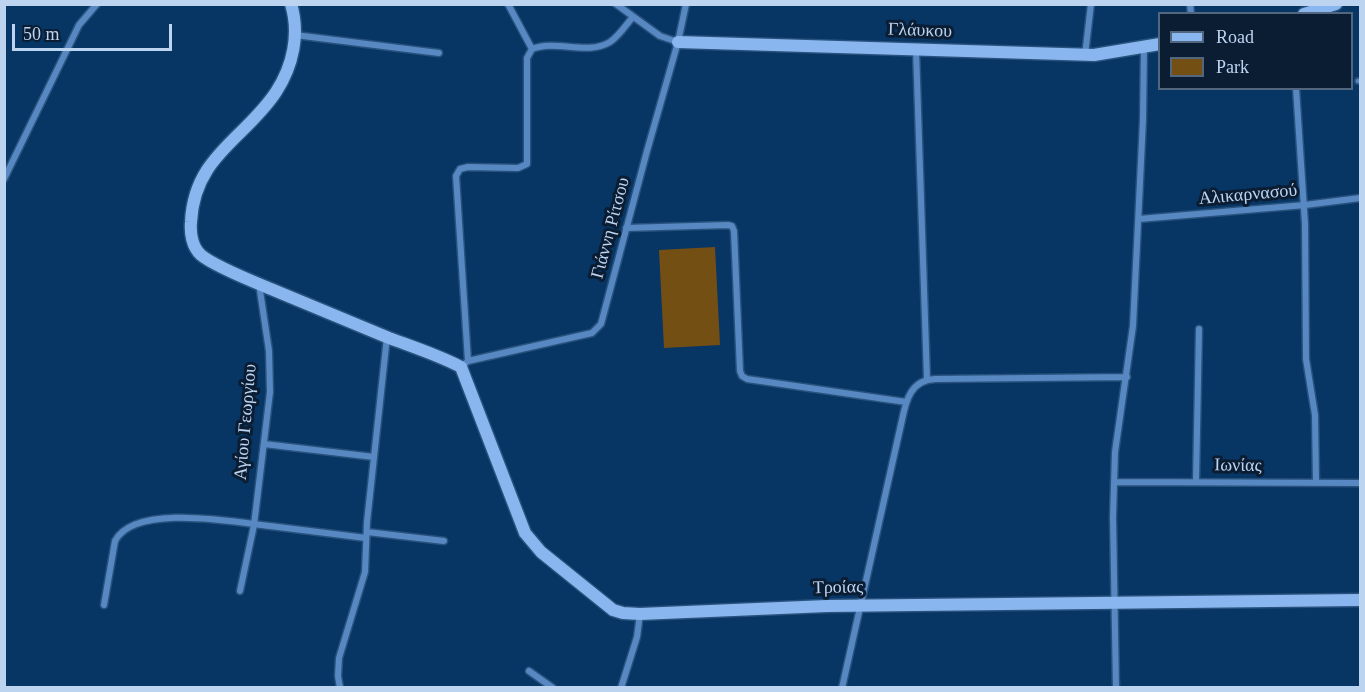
<!DOCTYPE html>
<meta charset="utf-8">
<style>
body{margin:0}
#map{position:relative;width:1365px;height:692px;overflow:hidden;background:#073564;font-family:Georgia,serif}
canvas{display:block}
.frame{position:absolute;inset:0;border:6px solid #bdd4f1;pointer-events:none}
.legend{position:absolute;left:1158px;top:12px;width:195px;height:78px;box-sizing:border-box;background:#0b1d32;border:2px solid #52667e;margin:0;padding:8px 10px;list-style:none;font-size:18px;color:#bdd4f1}
.legend li{display:flex;align-items:center;gap:12px;height:30px}
.legend b{width:30px;border:2px solid #52667e}
.scale{position:absolute;left:12px;top:24px;width:160px;height:27px;box-sizing:border-box;border:3px solid #bdd4f1;border-top:0;padding-left:8px;font-size:18px;line-height:21px;white-space:nowrap;color:#bdd4f1;-webkit-text-stroke:4px #0b1d32;paint-order:stroke}
</style>
<div id="map">
<canvas width="1365" height="692"></canvas>
<div class="frame"></div>
<ul class="legend">
<li><b style="height:8px;background:#89b6ee"></b>Road</li>
<li><b style="height:16px;background:#744f14"></b>Park</li>
</ul>
<div class="scale">50 m</div>
</div>
<script>
const g = document.querySelector('canvas').getContext('2d');
g.lineJoin = 'round';
function paint(path, color) {
  g.fillStyle = color;
  g.fill(path, 'evenodd');
}
function strokePath(path, color, width, dash) {
  g.strokeStyle = color;
  g.lineWidth = width;
  g.lineCap = dash ? 'butt' : 'round';
  g.setLineDash(dash || []);
  g.stroke(path);
}
function label(font, color, halo, rows, align = 'center') {
  g.font = font + ' Georgia,serif';
  g.lineWidth = 6;
  g.setLineDash([]);
  g.textBaseline = 'middle';
  g.strokeStyle = halo;
  g.fillStyle = color;
  for (const [text, x, y, turn = 0] of rows) {
    g.save();
    g.translate(x, y);
    g.rotate((+turn || 0) * Math.PI / 180);
    g.textAlign = isNaN(turn) ? turn : align;
    if (halo) g.strokeText(text, 0, 0);
    g.fillText(text, 0, 0);
    g.restore();
  }
}
paint(new Path2D(`
 M715 247 720 345 664 348 659 250Z`), '#744f14');
const lane = new Path2D(`
 M1358 81H1360`);
const street = new Path2D(`
 M508 4 532 49
 M616 4 660 36 678 42
 M1190 4 1191 14
 M295 35 439 53
 M916 50 927 379
 M1085 55 1091 4
 M1296 88 1305 224 1306 359 1315 415 1316 482
 M4 179 79 25 97 4
 M1139 219 1305 205 1360 198
 M626 228 728 225 732 226 734 231 740 371 742 376 747 379 906 402
 M468 361 592 333 601 324 647 151 678 42 686 4
 M461 367 468 361 456 176 460 169 468 167 518 168 527 164V58L532 49C556 39 587 56 610 42 619 36 626 25 632 18
 M264 444 374 457
 M1196 481 1199 329
 M1114 482 1360 483
 M367 532 444 541
 M240 591 254 525 270 392 269 351 259 284
 M104 605 115 541C135 503 234 522 270 526 302 530 334 534 366 538
 M529 671 553 688
 M340 688 338 676 339 658 365 572 367 522 387 337
 M621 688 637 637 640 614
 M842 688 902 420C906 400 911 380 935 379L1127 377
 M1116 688 1113 517 1115 452 1133 326 1143 120 1144 47`);
const secondary = new Path2D(`
 M291 4C300 34 293 66 276 92 245 139 194 156 191 222 190 233 192 247 201 255 214 266 254 282 271 289 310 305 350 322 389 338 413 347 438 355 461 367L525 533 541 552 613 610 623 613 640 614 827 606 1360 600
 M1304 14 1336 4
 M678 42 1094 55 1160 44`);
strokePath(lane, '#28527d', 8);
strokePath(street, '#28527d', 9);
strokePath(secondary, '#28527d', 15);
strokePath(lane, '#5888c2', 4.5);
strokePath(street, '#5888c2', 6);
strokePath(secondary, '#89b6ee', 12);
label('18px', '#bdd4f1', '#0b1d32', [
 ["Γλάυκου",920,31,2],
 ["Αλικαρνασού",1248,195,-5],
 ["Γιάννη Ρίτσου",611,228,-75],
 ["Αγίου Γεωργίου",246,422,-85],
 ["Ιωνίας",1238,466,1],
 ["Τροίας",838,588,-1]
]);
</script>
